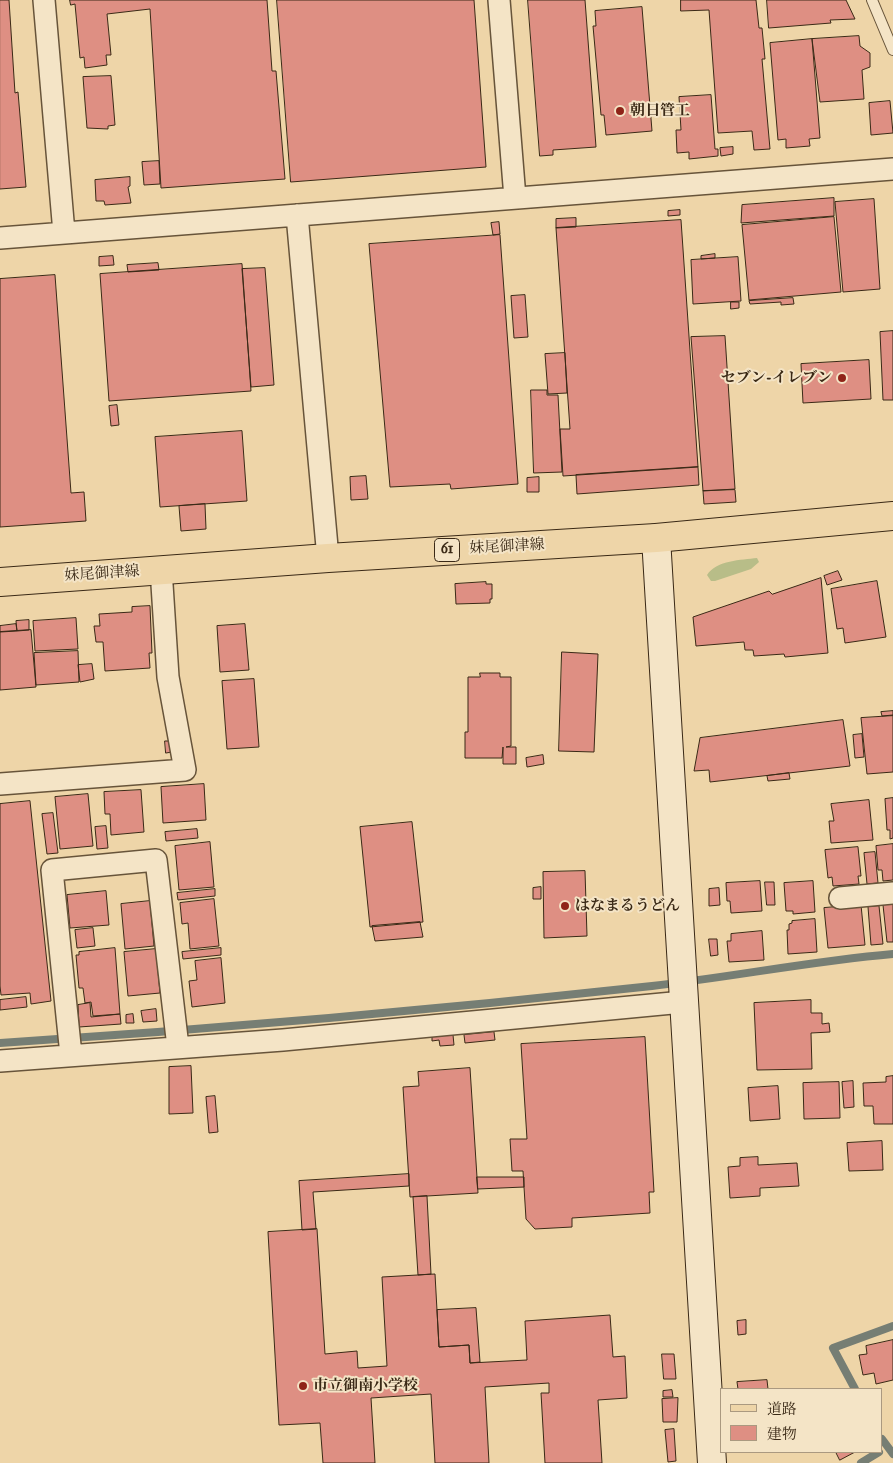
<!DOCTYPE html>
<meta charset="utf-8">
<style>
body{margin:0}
#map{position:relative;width:893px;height:1463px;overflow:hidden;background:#eed5a8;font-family:"IM FELL Great Primer","Noto Serif JP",serif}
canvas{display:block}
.legend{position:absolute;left:720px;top:1388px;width:162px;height:65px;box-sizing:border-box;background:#f4e4c6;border:1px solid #aa9980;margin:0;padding:6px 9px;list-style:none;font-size:15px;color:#3a2916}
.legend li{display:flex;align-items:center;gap:10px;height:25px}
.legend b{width:25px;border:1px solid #aa9980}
</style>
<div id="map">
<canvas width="893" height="1463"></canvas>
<ul class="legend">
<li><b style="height:6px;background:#eed5a8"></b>道路</li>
<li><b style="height:14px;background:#de8f83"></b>建物</li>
</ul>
</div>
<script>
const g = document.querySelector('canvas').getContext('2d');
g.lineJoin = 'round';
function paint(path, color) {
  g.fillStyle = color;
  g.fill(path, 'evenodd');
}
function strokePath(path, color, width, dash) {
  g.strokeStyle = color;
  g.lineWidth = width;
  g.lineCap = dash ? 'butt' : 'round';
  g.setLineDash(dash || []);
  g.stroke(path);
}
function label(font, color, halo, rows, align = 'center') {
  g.font = font + ' "IM FELL Great Primer","Noto Serif JP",serif';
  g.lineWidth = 4;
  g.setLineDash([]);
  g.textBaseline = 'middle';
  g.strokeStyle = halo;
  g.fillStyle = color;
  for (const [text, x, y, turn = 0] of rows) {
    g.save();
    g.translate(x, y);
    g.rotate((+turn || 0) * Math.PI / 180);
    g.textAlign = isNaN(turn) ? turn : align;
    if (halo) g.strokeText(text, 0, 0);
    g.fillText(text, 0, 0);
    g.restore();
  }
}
paint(new Path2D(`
 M757 558 759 562 751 569 715 581H711L707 575C717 560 741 560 757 558Z`), '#b8bd88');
strokePath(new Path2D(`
 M0 1043C218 1029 435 1010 652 986 732 977 812 961 893 954
 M855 1389 833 1348 893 1326
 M882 1439 893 1454
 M861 1463 879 1452`), '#767e74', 8);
const building = new Path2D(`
 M0 0H9L15 93 18 92 26 187 0 189Z
 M70 0H267L272 71H276L285 179 161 188 150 9 107 14 111 55H106L107 65 85 68 84 57 80 58 75 4 71 5Z
 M277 0H474L486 167 291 182Z
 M528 0H585L596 147 553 150V155L540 156Z
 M681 0H756L759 28H762L765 59H762L770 149 754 150 752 131 718 133 709 10 681 11Z
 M767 0H846L855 19 830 20 831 23 769 28Z
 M642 7 652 131 606 135 604 115H601L593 26H596L595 11Z
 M859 36 860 46 870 53V67L862 70 864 99 820 102 812 39Z
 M812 39 820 138 809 139 810 146 786 148V139L778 140 770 43Z
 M111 76 115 125 108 126V129L87 128 83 77Z
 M711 95 715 149H718V156L689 159V152L677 153 676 130H681L679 97Z
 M890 101 893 133 871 135 869 103Z
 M733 147V154L721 156 720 148Z
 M159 161 160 184 144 185 142 162Z
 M130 177V186L128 187 131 203 105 205 104 201H96L95 180Z
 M834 198V216L741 223 742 205Z
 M874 199 880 289 843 292 835 202Z
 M680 210V215L668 216V211Z
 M834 217 841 292 749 300 742 225Z
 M576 218V227L556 228V219Z
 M681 220 698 467 563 476 560 429H570L556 228Z
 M499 222 500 234 493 235 491 223Z
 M500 235 518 484 451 489 450 484 390 487 369 244Z
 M715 254V258L701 259V256Z
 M113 256 114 265 99 266V257Z
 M738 257 741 301 693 304 691 260Z
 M158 263 159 270 128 272 127 265Z
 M242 264 251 391 109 401 100 274Z
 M265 268 274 385 251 387 242 269Z
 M55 275 71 493 84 492 86 521 0 527V279Z
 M525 295 528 337 514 338 511 296Z
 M793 298 794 304 781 305V302L750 304 749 301Z
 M731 302H739V308L731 309Z
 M893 331V400H883L880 332Z
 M725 336 735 489 703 491 691 337Z
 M565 353 567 393 548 394 545 354Z
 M869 360 871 399 803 403 801 364Z
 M531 390H547V395H558L562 472 534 473Z
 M117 405 119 425 111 426 109 406Z
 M242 431 247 501 160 507 155 437Z
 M698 467 699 485 577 494 576 475Z
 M366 476 368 499 351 500 350 477Z
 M539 477V492H527V478Z
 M735 490 736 502 704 504 703 491Z
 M205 504 206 529 181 531 179 506Z
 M838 571 842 580 827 585 824 576Z
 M821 578 828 653 785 657 784 654 754 656 753 650H745L744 642 696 646 693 617 769 591 772 594Z
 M877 581 886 637 845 643 843 628 837 629 831 589Z
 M486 582V584H492V599H490V603L456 604 455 584Z
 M150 606 152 653H149L150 668 105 671 103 642H96L94 626H100L99 614 132 612V607Z
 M76 618 78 649 35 651 33 621Z
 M29 620V630L17 631 16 621Z
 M16 624 17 631 0 632V626Z
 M245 624 249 670 220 672 217 626Z
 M31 630 36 687 0 690V632Z
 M78 651 79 682 36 685 34 653Z
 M562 652 598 654 594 752 559 751Z
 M92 664 94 679 80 682 78 665Z
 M480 673H500V677H511V746L506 747H516V764H503V747L502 758H465V732H468V677H480Z
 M254 679 259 747 227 749 222 681Z
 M893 711V715L882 716 881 712Z
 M893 716V772L867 774 861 718Z
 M843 720 850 766 710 782 709 770 694 771 700 738Z
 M862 734 864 757 855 758 853 735Z
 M165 741H170L172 752 166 753Z
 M543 755 544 764 527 767 526 758Z
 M789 773 790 779 768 781 767 776Z
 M204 784 206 820 163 823 161 787Z
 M141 790 144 832 111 835 110 814H105L104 792Z
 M88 794 93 846 60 849 55 797Z
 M893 798V838L890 839V830H887L885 799Z
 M869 800 873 840 831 843 829 821H834L831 804Z
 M30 801 51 1001 31 1004 30 993 1 995 0 986V804Z
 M53 813 58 853 47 854 42 814Z
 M412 822 423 922 370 927 360 827Z
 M106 826 108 848 97 849 95 827Z
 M197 829 198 838 166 841 165 832Z
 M210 842 214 887 179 890 175 846Z
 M893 844V880L883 881 882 870H878L876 846Z
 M858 847 861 876H858L859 884 833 886 832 877 828 878 825 850Z
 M875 852 878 883 867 884 864 853Z
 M585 871 587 936 544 938 543 872Z
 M760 881 762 911 731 913 730 901H727L726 883Z
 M813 881 815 912 793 914V911H786L784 883Z
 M765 882H774L775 905H767Z
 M541 887V899H533V888Z
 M719 888 720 905 709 906V889Z
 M215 889V896L178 900 177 893Z
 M106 891 109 925 70 928 67 895Z
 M214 899 219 946 190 949 188 923 182 924 180 903Z
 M150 901 154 946 125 949 121 904Z
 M893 904V942H887L883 905Z
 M861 905 865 945 828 948 824 908Z
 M879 906 883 944 871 945 868 907Z
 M815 919 817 952 788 954 787 930H789V924L792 923V921Z
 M420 922 423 937 375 941 372 926Z
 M93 928 95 946 77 948 75 930Z
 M762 931 764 960 729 962 727 941H731V934Z
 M709 939H717L718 955 711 956Z
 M115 948 120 1014 93 1016 91 1002 85 1003 83 988H79L76 955H79V952Z
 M221 948V955L183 959 182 952Z
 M156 949 160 993 128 996 124 952Z
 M221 958 225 1003 192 1007 189 981 197 980 195 961Z
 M26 997 27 1007 0 1010V1000Z
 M811 1000V1013H822V1024L829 1023 830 1032 811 1033 812 1069 757 1070 754 1003Z
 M90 1003 91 1017 120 1014 121 1024 79 1027 78 1005Z
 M156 1009 157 1021 143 1022 141 1011Z
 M133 1014 134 1023H126V1015Z
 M494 1032 495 1040 465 1043 464 1035Z
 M453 1035 454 1045 440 1046 439 1040 432 1041V1037Z
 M645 1037 654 1192H649L650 1213 572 1218V1227L535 1229 526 1219 523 1171H512L510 1139H527L521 1044Z
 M191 1066 193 1113 169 1114V1067Z
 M470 1068 478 1193 410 1197 403 1087 419 1086 418 1072Z
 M893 1076V1124H874L873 1106H864L863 1083 886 1082V1077Z
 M853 1081 854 1107 844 1108 842 1082Z
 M839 1082 840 1118 804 1119 803 1083Z
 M778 1086 780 1119 750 1121 748 1088Z
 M215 1096 218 1132 209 1133 206 1097Z
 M882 1141 883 1170 849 1171 847 1143Z
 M758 1157V1165L797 1163 799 1186 760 1188V1196L730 1198 728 1167 740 1166V1158Z
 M409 1174V1186L313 1192 316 1229 302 1230 299 1181Z
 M477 1177H524V1187L478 1189Z
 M427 1196 431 1274 418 1275 413 1197Z
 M317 1229 325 1354 357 1351 358 1368 387 1366 382 1277 435 1274 439 1347 469 1345 470 1363 527 1360 525 1321 610 1315 613 1357 625 1356 627 1398 598 1400 602 1463H545L541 1393H549V1383L485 1387 489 1463H435L431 1394 371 1398 375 1463H323L320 1423 279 1425 268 1232Z
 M476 1308 480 1362 470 1363 469 1345 439 1347 437 1310Z
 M746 1320V1334L738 1335 737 1321Z
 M893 1340V1380L876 1384 874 1373 863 1375 859 1355 867 1354 866 1346Z
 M662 1354H674L676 1379H664Z
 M767 1380 768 1389H738L737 1382Z
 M672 1390 673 1397H663V1391Z
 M678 1398 677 1422H663L662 1399Z
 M674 1429 676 1461 668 1462 665 1430Z
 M836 1452H855L840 1460Z`);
paint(building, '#de8f83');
strokePath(building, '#3a2916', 1);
const lane = new Path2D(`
 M872 0 893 50`);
const street = new Path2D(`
 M44 0 64 233
 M499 0 515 198
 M297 215 328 558
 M0 238 893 169
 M0 784 185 770 168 677 161 569
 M840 898 893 893
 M71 1055 52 870 156 860 178 1047
 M0 1061 283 1040 683 1002`);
const secondary = new Path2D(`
 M656 538 712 1463`);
const primary = new Path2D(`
 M0 582 328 558 656 538 893 516`);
strokePath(lane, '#67543a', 12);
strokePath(street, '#67543a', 24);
strokePath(secondary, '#3a2916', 30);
strokePath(primary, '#3a2916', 30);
strokePath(lane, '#f4e4c6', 10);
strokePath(street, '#f4e4c6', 21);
strokePath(secondary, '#f4e4c6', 28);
strokePath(primary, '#eed5a8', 28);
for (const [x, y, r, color] of [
 [620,111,5,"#8f2418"],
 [842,378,5,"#8f2418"],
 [565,906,5,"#8f2418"],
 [303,1386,5,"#8f2418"]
]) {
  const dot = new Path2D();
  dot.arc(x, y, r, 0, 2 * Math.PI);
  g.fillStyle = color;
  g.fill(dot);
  strokePath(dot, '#f4e4c6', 2);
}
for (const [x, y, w] of [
 [447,550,25]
]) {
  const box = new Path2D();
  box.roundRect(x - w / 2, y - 11.5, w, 23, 4);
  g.fillStyle = '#f4e4c6';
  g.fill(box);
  strokePath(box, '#3a2916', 1);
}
label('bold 14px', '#3a2916', null, [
 ["61",447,550]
]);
label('bold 15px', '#3a2916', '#f4e4c6', [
 ["朝日管工",630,111],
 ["セブン-イレブン",832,378,"right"],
 ["はなまるうどん",575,906],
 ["市立御南小学校",313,1386]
], 'left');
label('15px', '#3a2916', '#f4e4c6', [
 ["妹尾御津線",507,547,-3],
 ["妹尾御津線",102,574,-4]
]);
</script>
